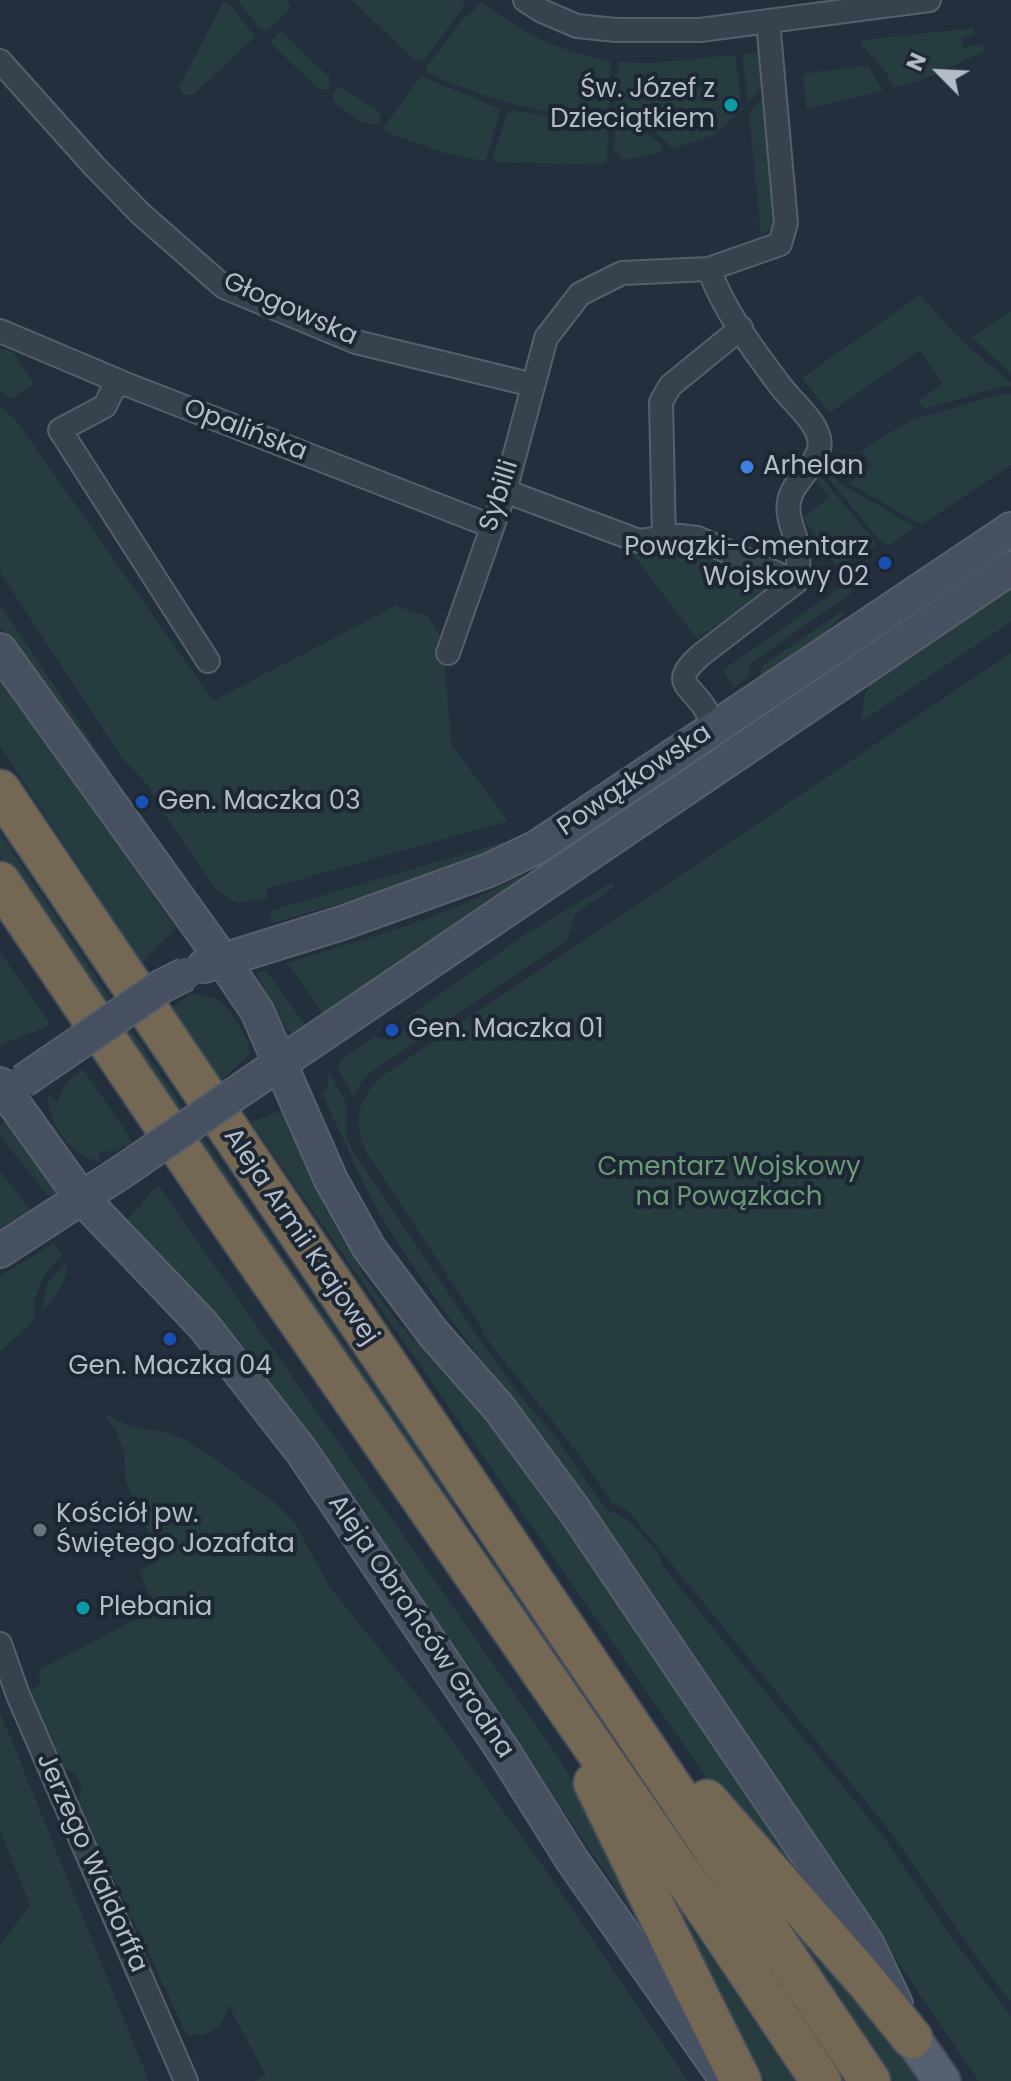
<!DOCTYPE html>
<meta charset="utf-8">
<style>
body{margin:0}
#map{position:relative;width:1011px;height:2081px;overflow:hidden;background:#242f3e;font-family:Poppins,sans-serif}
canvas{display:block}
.north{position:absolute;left:899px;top:32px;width:80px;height:80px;-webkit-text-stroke:6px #1d2633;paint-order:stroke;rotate:294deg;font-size:22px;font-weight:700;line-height:32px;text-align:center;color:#b4bcc9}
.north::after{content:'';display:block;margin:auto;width:28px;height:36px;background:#b4bcc9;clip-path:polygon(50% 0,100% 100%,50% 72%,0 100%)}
</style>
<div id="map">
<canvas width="1011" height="2081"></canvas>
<div class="north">N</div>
</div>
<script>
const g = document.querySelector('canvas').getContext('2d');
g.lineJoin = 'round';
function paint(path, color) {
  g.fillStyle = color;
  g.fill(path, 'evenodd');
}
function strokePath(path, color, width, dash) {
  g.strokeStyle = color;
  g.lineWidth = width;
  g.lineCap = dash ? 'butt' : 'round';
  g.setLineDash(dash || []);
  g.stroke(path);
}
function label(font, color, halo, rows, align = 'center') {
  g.font = font + ' Poppins,sans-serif';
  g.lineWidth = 8;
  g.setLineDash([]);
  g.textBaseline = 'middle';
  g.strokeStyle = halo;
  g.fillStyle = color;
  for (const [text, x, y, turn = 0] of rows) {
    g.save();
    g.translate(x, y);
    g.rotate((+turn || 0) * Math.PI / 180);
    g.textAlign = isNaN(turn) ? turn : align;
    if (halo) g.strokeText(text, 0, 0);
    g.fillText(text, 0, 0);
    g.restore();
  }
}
paint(new Path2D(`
 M237 0H287L291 8 267 31 260 28Z
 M352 0H464L463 8 423 62 412 58Z
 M227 1 255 37 193 95H184L179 87 223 2Z
 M481 1C521 33 560 52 610 61L609 119C598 122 583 118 572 116 520 109 474 93 427 73L426 68 465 16 472 13Z
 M973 28 975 34 961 38 963 48 982 44 985 51 920 81 893 87C887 68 873 59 861 44L862 40Z
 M281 31 330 78 329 89 319 90 270 42Z
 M758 52 762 87 748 102 742 54Z
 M735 55 742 109 714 135 673 149 654 131 620 123 615 120 618 62 651 63Z
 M863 66 870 69 883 91 806 109 803 74Z
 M421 76 500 109 486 161 447 154 386 132 384 127Z
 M341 87 380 112V122C365 130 346 110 333 102V92Z
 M763 98 778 222 761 236 749 112Z
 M510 110 606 126 608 129 607 161 602 165 495 162 493 158 506 116Z
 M619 128 647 133 662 145V152L623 160 614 150 615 131Z
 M920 295 963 342 1011 383V387H1000L924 409 918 401 943 384 920 350 829 413 802 378Z
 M1011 311V374L972 337Z
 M0 348 13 352 34 384 11 399 0 391Z
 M1001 394H1011V465L921 525 849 483 872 465 861 451 909 421Z
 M0 406 16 420 213 701 395 606 428 616 442 639 452 745 508 821 266 889 268 898 237 903 217 891 165 815 148 785 122 758 0 572Z
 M825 464 838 482 915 527 893 543 889 545 880 541 820 468Z
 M816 471 877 544 842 565 853 584 850 594 751 663 748 677 734 687 723 670 847 583 803 517 830 497 812 476Z
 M683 547 754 573 767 591 697 639 629 549Z
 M1011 587V622L861 722 865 694 872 681Z
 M0 604 112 773 87 750 0 627Z
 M841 612 845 613 816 641 758 683 763 665Z
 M1011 653V2002L982 1965 890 1831 629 1512 612 1502 578 1453 482 1333 484 1331 365 1150C352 1119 359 1098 382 1076Z
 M0 673 176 928 142 963 0 746Z
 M0 833 269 1237 459 1506 450 1513 261 1244 0 856Z
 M504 842 505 845 430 878 272 923 270 915 273 910Z
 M523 874 526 878 323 1013 287 963C367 938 450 917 523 874Z
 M611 883 615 886 575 914 567 940 370 1073 360 1084 354 1097 337 1067 341 1059 374 1037 388 1040 405 1029 406 1018 523 936Z
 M0 952 51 1025 0 1045Z
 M266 970 306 1026 292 1034 288 1031 258 977 257 972Z
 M191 993C221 998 227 1003 241 1029 246 1038 249 1044 249 1054L219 1083 170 1010Z
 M83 1069 133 1142 115 1151 98 1153 101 1162C72 1157 47 1124 48 1094L57 1102 66 1083Z
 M329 1071 346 1103V1136L353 1151 478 1337 526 1403 552 1432 606 1509 631 1522 658 1553 663 1566 677 1584 881 1833 949 1934 1007 2011 1011 2017V2081H979L524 1416C478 1356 430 1295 390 1231 363 1187 343 1139 322 1092L327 1089Z
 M283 1110 327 1212 363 1274 398 1323 476 1403 566 1524 824 1907 736 1817 697 1764 251 1122Z
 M6 1121 55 1187 54 1193 48 1196 0 1136V1126Z
 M0 1171 30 1210 0 1229Z
 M158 1185 552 1748 583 1797 661 1954 422 1604 217 1324 126 1221Z
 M54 1243 62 1255C43 1272 32 1295 34 1320L0 1352V1276Z
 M66 1262C69 1284 53 1297 41 1313L47 1284Z
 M110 1416 131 1427 164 1432 183 1439 211 1456 274 1502 295 1523 329 1586 438 1721 543 1866 688 2081H255L265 2074 229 2006 220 2026 203 2035H187L78 1803 82 1786 75 1773 66 1769 58 1761 31 1691 41 1684 38 1670 156 1609 139 1571 166 1556 157 1552 128 1488 124 1473 125 1455 116 1430 105 1417Z
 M585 1684 851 2081H838L575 1694Z
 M0 1712 149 2081H0V1945L30 1905 0 1830Z
 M777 1907 851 1990 923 2081H894Z
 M680 1911 794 2081H766L719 1997 681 1921Z`), '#263c3f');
const minor = new Path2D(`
 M525 0 542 11 577 26 616 30H700L929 0
 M0 61 95 167 141 214 224 287 356 342 521 382
 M709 269C724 311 753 349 779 384 791 401 814 418 819 438 824 458 800 475 792 492 782 514 796 530 798 551 799 561 798 571 796 582L702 654C668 684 690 683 706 710 709 715 711 722 713 728
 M0 331 123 383 491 526
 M123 383 113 389 105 406 60 430 208 661
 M505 491 639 541 680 536 697 538 796 582
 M664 539 661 402 670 386 741 328
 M448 653 505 491 546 338 580 294 622 273 709 269 780 244 786 223 768 21
 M0 1644 18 1695 186 2081`);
const secondary = new Path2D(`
 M0 650 222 959 257 1011 331 1180 369 1248 433 1333 499 1408 575 1511 867 1943 896 2004
 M204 966 342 923 489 870 537 847 1011 529
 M0 1084 81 1197 203 1325 302 1452 504 1752 572 1860 725 2078
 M245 1087 1011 568
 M0 1251 123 1171`);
const primary = new Path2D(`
 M912 2038 942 2081`);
const motorway = new Path2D(`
 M0 790C289 1221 582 1649 870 2081
 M0 882 215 1200 712 1918 821 2081
 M594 1783C643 1883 691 1982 741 2081
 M707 1800 866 1981 912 2038`);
strokePath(minor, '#565f6c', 26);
strokePath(secondary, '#565f6c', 36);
strokePath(primary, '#414a57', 40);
strokePath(motorway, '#434c59', 44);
strokePath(minor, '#38414e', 22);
strokePath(secondary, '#465061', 32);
strokePath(primary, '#56606e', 36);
strokePath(motorway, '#746855', 40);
const secondaryBridge = new Path2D(`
 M23 1081 162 986 186 974
 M123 1171 245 1087`);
strokePath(secondaryBridge, '#565f6c', 36, []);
strokePath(secondaryBridge, '#465061', 32);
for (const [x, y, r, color] of [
 [731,105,8,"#0f9aa8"],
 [747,467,8,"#3f7fe0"],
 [885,563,8,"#1a4fb4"],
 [142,802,8,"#1a4fb4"],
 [392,1030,8,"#1a4fb4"],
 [170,1339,8,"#1a4fb4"],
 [40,1530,8,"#6b7280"],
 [83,1608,8,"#0f9aa8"]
]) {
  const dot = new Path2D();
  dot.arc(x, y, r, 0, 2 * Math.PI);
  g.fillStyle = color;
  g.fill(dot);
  strokePath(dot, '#1d2633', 3);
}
label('26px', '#b4bcc9', '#1d2633', [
 ["Św. Józef z",715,90,"right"],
 ["Dzieciątkiem",715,120,"right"],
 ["Arhelan",763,467],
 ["Powązki-Cmentarz",869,548,"right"],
 ["Wojskowy 02",869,578,"right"],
 ["Gen. Maczka 03",158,802],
 ["Gen. Maczka 01",408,1030],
 ["Gen. Maczka 04",170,1367,"center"],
 ["Kościół pw.",56,1515],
 ["Świętego Jozafata",56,1545],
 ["Plebania",99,1608]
], 'left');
label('26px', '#b4bcc9', '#1d2633', [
 ["Głogowska",290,310,24],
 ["Opalińska",245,431,21],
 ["Sybilli",500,496,-72],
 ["Powązkowska",635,781,-34],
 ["Aleja Armii Krajowej",300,1237,56],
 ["Aleja Obrońców Grodna",420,1627,56],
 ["Jerzego Waldorffa",91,1863,66]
]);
label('26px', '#6b9a76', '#1d2633', [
 ["Cmentarz Wojskowy",729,1168],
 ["na Powązkach",729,1198]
]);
</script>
